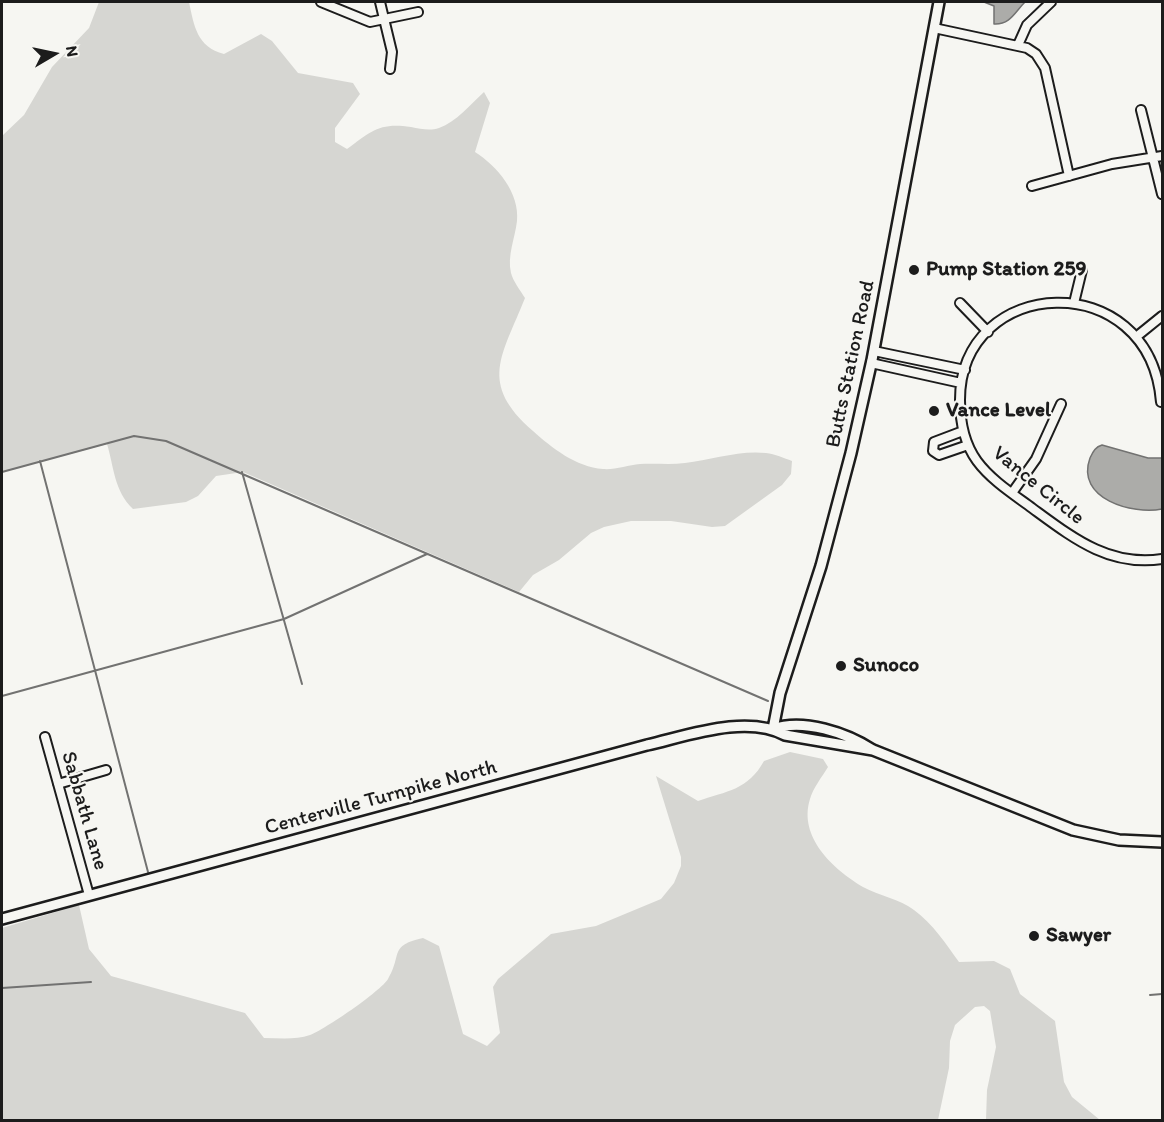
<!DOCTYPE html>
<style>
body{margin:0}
#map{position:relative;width:1164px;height:1122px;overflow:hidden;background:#f6f6f2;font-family:Itim,sans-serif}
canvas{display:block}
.frame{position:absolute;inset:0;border:3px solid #1c1c1c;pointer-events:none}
.north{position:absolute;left:24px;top:24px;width:60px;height:60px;-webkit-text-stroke:4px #f6f6f2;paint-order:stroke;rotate:81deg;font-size:16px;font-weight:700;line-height:24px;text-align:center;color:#1c1c1c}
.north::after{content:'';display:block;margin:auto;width:21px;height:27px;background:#1c1c1c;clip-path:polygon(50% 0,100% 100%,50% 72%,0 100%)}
</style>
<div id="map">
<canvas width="1164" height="1122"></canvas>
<div class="frame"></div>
<div class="north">N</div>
</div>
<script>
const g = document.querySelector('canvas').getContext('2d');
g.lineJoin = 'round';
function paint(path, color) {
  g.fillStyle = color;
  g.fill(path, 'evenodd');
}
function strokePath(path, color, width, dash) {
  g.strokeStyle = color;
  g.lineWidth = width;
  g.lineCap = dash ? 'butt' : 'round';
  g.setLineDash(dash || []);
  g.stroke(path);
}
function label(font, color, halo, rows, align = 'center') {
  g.font = font + ' Itim,sans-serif';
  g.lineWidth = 4.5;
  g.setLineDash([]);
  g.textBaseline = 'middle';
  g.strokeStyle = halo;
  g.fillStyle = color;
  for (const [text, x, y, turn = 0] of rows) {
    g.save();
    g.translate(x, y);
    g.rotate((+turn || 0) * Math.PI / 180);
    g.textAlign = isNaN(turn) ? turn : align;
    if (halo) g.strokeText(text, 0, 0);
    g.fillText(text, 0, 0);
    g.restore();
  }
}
paint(new Path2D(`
 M99 2H189C194 26 197 47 224 54L261 34 272 41 298 73 353 83 360 94 335 128V142L347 149C371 131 380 122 411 127 421 129 430 131 439 128 456 122 471 104 484 92L490 103 475 152C497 166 520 193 517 221 515 238 507 256 511 273 513 281 520 290 525 298 502 356 478 383 533 431 552 448 576 467 603 469 615 470 628 465 640 464 655 463 670 465 685 463 711 460 739 450 766 453 775 454 784 458 792 461L791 474 782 485 725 526 712 527 671 521H631L604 527 591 533 559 560 533 575 519 592 243 472 216 476 198 496 186 502 133 509C114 491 114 467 107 444L2 472V136L24 115 52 67 89 28Z
 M790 752 823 759 828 767C822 777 813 788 810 799 798 837 833 869 863 887 879 896 900 899 914 910 933 924 946 944 959 962L994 961 1010 969 1020 994 1055 1021 1064 1082 1072 1097 1100 1120H986L987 1090 996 1047 990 1011 984 1006 975 1007 955 1025 950 1041 949 1068 938 1120H2V928L79 905 89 949 111 976 245 1013 264 1038C279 1038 296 1040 310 1035 324 1030 381 991 388 979 403 954 388 946 423 938L439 946 463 1034 487 1046 500 1033 493 987 498 979 551 934 596 926 661 899 674 883 681 866V857L656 776 698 801C727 791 748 790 764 761Z`), '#d6d6d2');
const water = new Path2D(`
 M984 2H1025C1015 12 1010 25 994 24V6Z
 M1102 445 1148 458H1162V509C1133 515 1075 499 1090 458 1093 452 1095 447 1102 445Z`);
paint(water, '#acaca9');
strokePath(water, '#727271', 1.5);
strokePath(new Path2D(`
 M40 461 148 872
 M2 472 134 436 166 441 768 701
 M242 472 302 684
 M2 696 284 619 427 554
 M2 988 91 982
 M1150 995 1162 994`), '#727271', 2);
const minor = new Path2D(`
 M321 2 370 22 418 12
 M380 2 392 52 390 69
 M934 28 1027 48 1036 54 1045 68 1069 176
 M1018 45 1027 25 1051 2
 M1141 110 1162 194
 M1032 186 1112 164 1162 156
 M960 303 988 332
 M1074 303 1082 270
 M1136 337 1162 316
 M874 351 965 370
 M871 363 961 383
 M1161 402C1150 265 960 275 960 400 960 421 964 443 977 461 991 480 1013 494 1032 508 1073 538 1109 567 1162 559
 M963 431 934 442 933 451 939 455 968 445
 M1012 493 1036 459 1061 404
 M45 737 89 895
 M58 784 106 770`);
const major = new Path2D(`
 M773 729 780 693 821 566 851 453 872 360 939 2
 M773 729C803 718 847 733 873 750L1073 830 1119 840 1162 842
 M2 919 647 745C687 736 746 714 785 735L873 750`);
strokePath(minor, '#1c1c1c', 12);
strokePath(major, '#1c1c1c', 14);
strokePath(minor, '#f6f6f2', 8);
strokePath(major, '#f6f6f2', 9);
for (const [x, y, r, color] of [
 [914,270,6,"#1c1c1c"],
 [934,411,6,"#1c1c1c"],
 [841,666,6,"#1c1c1c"],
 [1034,936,6,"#1c1c1c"]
]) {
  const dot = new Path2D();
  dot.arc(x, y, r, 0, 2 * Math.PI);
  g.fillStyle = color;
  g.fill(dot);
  strokePath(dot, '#f6f6f2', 2);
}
label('bold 21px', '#1c1c1c', '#f6f6f2', [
 ["Pump Station 259",926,270],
 ["Vance Level",946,411],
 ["Sunoco",853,666],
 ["Sawyer",1046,936]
], 'left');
label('21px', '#1c1c1c', '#f6f6f2', [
 ["Butts Station Road",851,364,-78],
 ["Vance Circle",1038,486,39],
 ["Centerville Turnpike North",381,798,-15],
 ["Sabbath Lane",84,811,74]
]);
</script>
